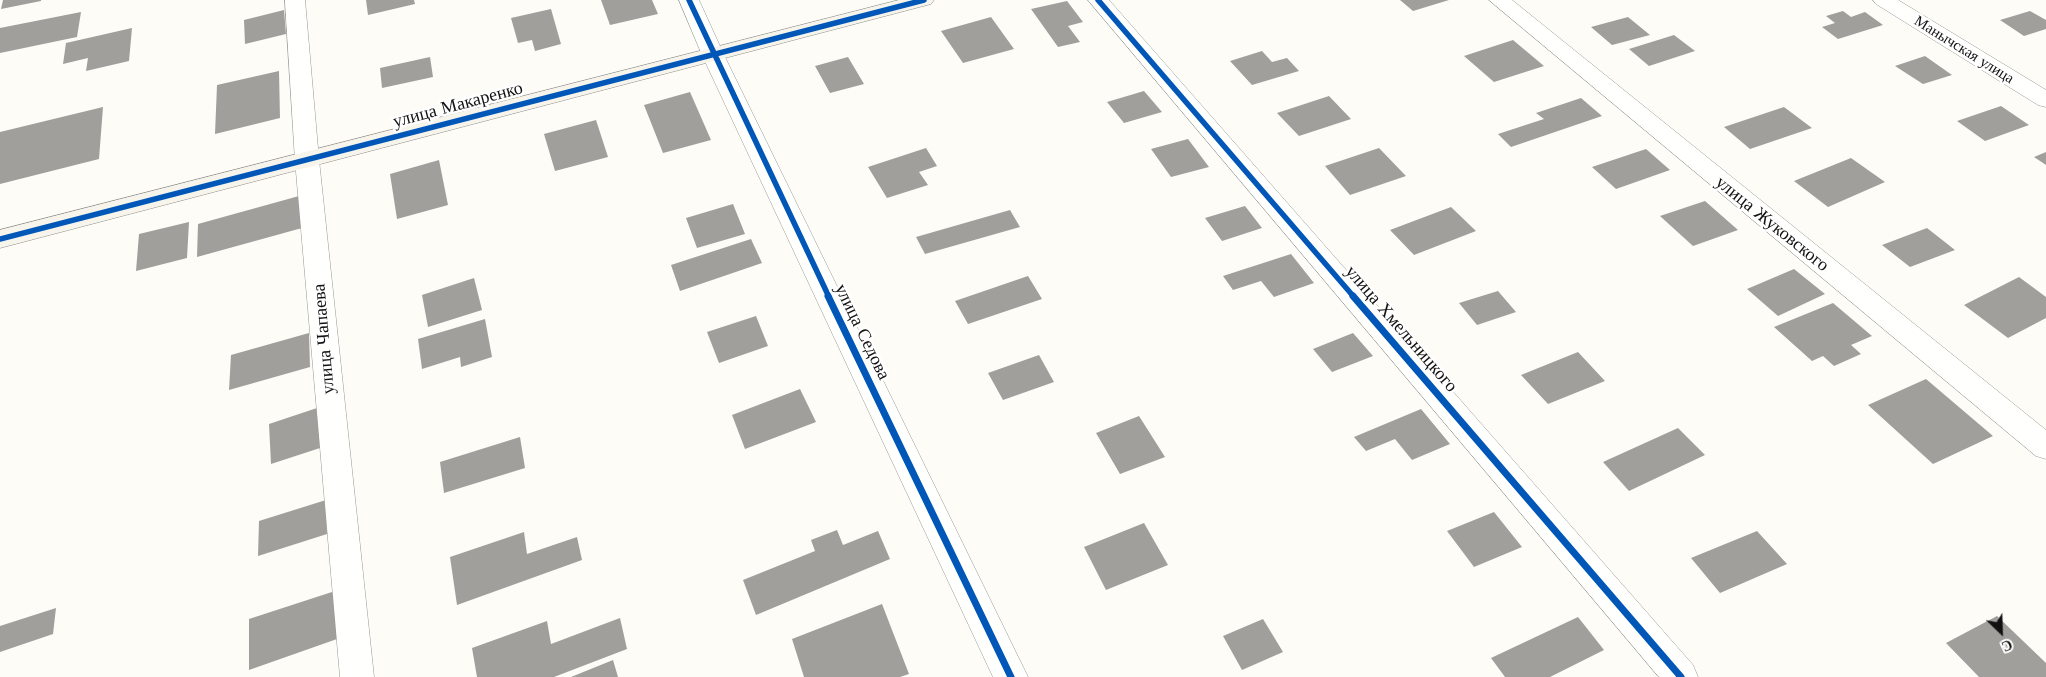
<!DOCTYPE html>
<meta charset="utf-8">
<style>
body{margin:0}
#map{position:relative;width:2046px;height:677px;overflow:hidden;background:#fdfcf7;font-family:"Libre Baskerville",serif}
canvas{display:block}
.north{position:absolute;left:1976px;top:607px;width:50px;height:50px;-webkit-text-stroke:4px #fff;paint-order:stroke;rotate:156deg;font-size:14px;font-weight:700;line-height:20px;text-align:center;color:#111}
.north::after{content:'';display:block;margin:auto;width:18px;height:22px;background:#111;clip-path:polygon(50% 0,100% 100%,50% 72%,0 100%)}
</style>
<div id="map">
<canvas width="2046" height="677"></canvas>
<div class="north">С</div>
</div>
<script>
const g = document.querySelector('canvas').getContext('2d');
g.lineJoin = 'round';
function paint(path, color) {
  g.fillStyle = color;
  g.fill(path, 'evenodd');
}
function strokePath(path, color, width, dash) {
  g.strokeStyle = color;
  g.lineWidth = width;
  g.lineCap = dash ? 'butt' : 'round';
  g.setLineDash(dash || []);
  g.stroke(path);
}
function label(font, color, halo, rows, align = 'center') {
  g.font = font + ' "Libre Baskerville",serif';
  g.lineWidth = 5;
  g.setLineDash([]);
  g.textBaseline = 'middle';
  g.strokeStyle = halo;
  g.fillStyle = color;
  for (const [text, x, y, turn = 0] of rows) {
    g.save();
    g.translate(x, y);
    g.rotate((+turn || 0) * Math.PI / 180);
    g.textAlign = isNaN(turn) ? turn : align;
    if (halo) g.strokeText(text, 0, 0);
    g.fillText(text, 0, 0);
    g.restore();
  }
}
paint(new Path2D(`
 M3 0H41V1L1 9Z
 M366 0H414L415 4 368 15Z
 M601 0H652L658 14 610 25Z
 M1400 0H1449L1413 11Z
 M1067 1 1083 22 1068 26 1080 42 1058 47 1031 9Z
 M551 9 561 44 535 51 532 40 518 43 511 18Z
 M284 10 286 34 245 44 244 20Z
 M1843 11 1851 17 1865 12 1883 25 1838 39 1822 27 1835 23 1826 16Z
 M2030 11 2046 20V29L2024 36 2000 20Z
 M81 12 77 37 0 53V28Z
 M991 17 1014 49 963 63 941 31Z
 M1628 17 1650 35 1612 45 1591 27Z
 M132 28 129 61 86 71 88 58 63 64 66 43Z
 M1674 35 1695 51 1649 66 1629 49Z
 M1513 40 1544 66 1494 82 1464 56Z
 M1262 51 1272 62 1287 58 1299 71 1252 85 1230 61Z
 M1925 56 1952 75 1923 84 1895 66Z
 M430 57 433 77 382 88 380 68Z
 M848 57 864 84 830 93 815 66Z
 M279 71 280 118 215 134 217 85Z
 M1144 91 1162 112 1124 123 1107 102Z
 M690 92 711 140 663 153 644 105Z
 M1329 96 1351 119 1299 136 1277 113Z
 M1581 98 1602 116 1511 147 1498 134 1544 119 1536 113Z
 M2001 106 2029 125 1985 141 1957 121Z
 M103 107 99 159 0 184V132Z
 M1784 107 1812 128 1750 149 1724 127Z
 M596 120 608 157 555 171 544 134Z
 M1188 139 1209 167 1171 177 1151 149Z
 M926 148 937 166 919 172 928 185 887 198 868 167Z
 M1379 148 1406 176 1350 195 1325 166Z
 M1646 149 1670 170 1616 189 1592 167Z
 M2046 152V165L2034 157Z
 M1851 158 1885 182 1828 207 1794 181Z
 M439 160 448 205 397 219 390 174Z
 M299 196 302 228 197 257 198 224Z
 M1705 201 1738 230 1693 246 1660 216Z
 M733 204 745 234 697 248 686 218Z
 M1245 206 1262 228 1222 241 1205 218Z
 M1451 207 1476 231 1414 255 1390 230Z
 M1010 210 1020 227 925 254 916 237Z
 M189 222 187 258 136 271 139 234Z
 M1927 228 1955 250 1910 267 1882 245Z
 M751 239 762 263 680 291 671 265Z
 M1291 254 1314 283 1274 297 1261 281 1233 290 1223 276Z
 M1794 269 1825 294 1778 316 1747 289Z
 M1028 276 1042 299 968 324 955 301Z
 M2019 277 2046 297V318L2008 338 1964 305Z
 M474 278 482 310 428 327 422 295Z
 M1498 291 1516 312 1477 325 1459 303Z
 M1833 303 1872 336 1851 345 1861 354 1834 366 1823 356 1812 361 1774 327Z
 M756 316 768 346 719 363 707 332Z
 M485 319 492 357 461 367 460 357 422 369 418 339Z
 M309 333 310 367 229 390 231 355Z
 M1353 333 1373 356 1332 372 1313 349Z
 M1578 352 1605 381 1548 404 1521 375Z
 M1039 355 1054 382 1003 400 988 373Z
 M1926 379 1993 436 1933 464 1868 405Z
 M800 389 816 422 745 449 732 415Z
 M317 408 320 448 271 464 269 424Z
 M1421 409 1450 444 1412 460 1395 439 1366 451 1354 437Z
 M1139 416 1165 457 1120 474 1096 433Z
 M1678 428 1705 455 1629 491 1603 462Z
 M520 437 525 468 444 493 440 462Z
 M326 500 327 534 258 556 259 521Z
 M1494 512 1522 547 1474 567 1447 531Z
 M1144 523 1168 565 1106 590 1084 547Z
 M837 530 843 545 878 531 890 559 756 615 743 580 815 551 811 540Z
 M1757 531 1787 564 1720 593 1691 558Z
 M524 532 527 554 577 537 582 560 457 605 450 557Z
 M335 591 337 639 249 670V619Z
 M882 604 909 674 900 677H804L792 639Z
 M56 608 53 634 0 652V626Z
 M1997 616 2046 663V677H1979L1946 643Z
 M1578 617 1604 650 1550 677H1505L1491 658Z
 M620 618 627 649 554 677H477L472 648 547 621 551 644Z
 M1263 619 1283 652 1242 670 1223 636Z
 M613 660 618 677H571Z`), '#a19f9c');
const street = new Path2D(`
 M285 0H305L319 160 374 677H340L295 160Z
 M679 0H699L724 55 1028 677H993L702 55Z
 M1088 0H1109L1693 665 1698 677H1659Z
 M1489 0H1512L2046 430V459L2036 456Z
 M1873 0H1898L2046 90V107L2038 105 1876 4Z`);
const secondary = new Path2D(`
 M899 0H934L931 4 0 248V230Z`);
strokePath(street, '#979795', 1);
strokePath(secondary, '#8e8d8b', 1);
paint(street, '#fffffe');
paint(secondary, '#f6f4eb');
strokePath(new Path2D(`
 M689 0 829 297
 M1098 0 1354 297
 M0 239 924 0`), '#0057b8', 5.5);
strokePath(new Path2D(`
 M828 296 1011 677
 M1353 296 1681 677`), '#0057b8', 7);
label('15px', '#111', '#fff', [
 ["Манычская улица",1964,50,32]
]);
label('18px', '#111', '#fff', [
 ["улица Макаренко",458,105,-15],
 ["улица Жуковского",1772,224,39],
 ["улица Хмельницкого",1401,329,49],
 ["улица Седова",862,332,64],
 ["улица Чапаева",324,339,-95]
]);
</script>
